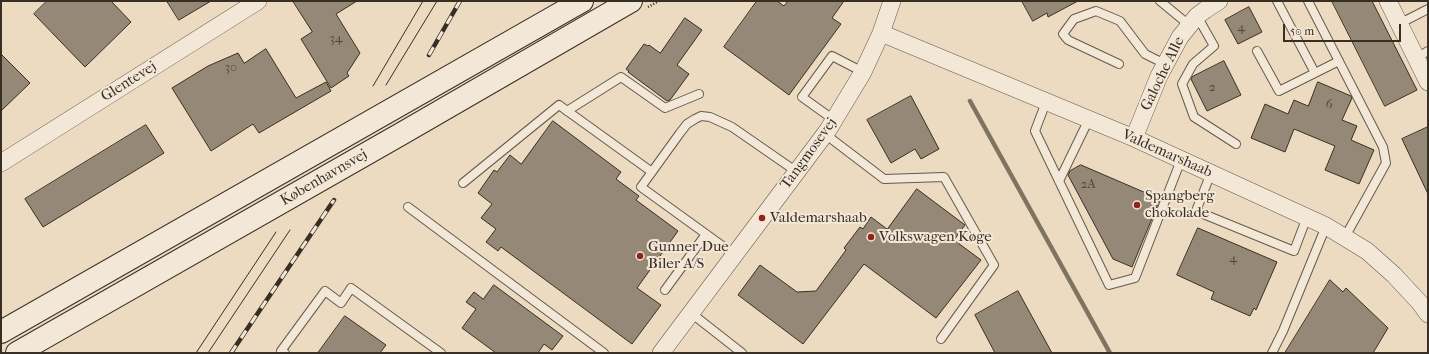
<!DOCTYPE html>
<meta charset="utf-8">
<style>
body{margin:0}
#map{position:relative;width:1429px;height:354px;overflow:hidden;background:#ecdac1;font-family:"IM FELL French Canon",serif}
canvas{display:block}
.frame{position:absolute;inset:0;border:2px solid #382f24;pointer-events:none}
.scale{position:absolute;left:1283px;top:24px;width:118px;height:18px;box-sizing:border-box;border:2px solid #382f24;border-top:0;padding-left:5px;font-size:12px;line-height:14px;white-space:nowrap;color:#382f24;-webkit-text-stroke:3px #f3e7d7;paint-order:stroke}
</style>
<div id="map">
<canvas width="1429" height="354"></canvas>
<div class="frame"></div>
<div class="scale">50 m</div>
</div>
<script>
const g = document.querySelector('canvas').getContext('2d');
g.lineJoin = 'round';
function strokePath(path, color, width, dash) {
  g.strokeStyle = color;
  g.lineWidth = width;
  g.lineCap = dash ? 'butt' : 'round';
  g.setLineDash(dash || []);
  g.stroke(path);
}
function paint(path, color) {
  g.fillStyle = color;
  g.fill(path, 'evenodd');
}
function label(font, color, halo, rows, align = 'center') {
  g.font = font + ' "IM FELL French Canon",serif';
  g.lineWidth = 4;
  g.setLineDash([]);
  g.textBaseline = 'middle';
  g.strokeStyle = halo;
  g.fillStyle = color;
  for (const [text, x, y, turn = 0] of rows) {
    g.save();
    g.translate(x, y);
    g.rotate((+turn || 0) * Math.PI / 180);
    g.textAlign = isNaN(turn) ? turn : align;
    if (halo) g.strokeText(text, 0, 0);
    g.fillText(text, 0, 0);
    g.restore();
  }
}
strokePath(new Path2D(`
 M970 101 1110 353`), '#7f7362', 4.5);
const building = new Path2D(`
 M47 1H111L131 22 85 67 34 14Z
 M167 1H211L179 20Z
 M293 1H357L336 14 360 53 347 73 349 76 331 88 301 39 312 32Z
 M757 1H777L784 6 788 1H844L832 18 841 24 789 95 724 47Z
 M1022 1H1078L1048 17 1047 13 1033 21Z
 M1332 1H1372L1417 90 1385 106Z
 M1249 7 1262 32 1238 44 1225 20Z
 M685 18 702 30 677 65 689 74 670 100 667 101 628 72 629 71 626 69 644 44 648 46 649 45 660 53Z
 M266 49 296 98 326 82 331 91 259 133 253 124 211 151 172 88 208 66 238 53 244 63Z
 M1 54 30 83 1 111Z
 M1224 61 1241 95 1207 111 1191 79 1192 77Z
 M1318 82 1351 96 1352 98 1342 120 1357 126 1351 140 1374 150 1359 184 1325 170 1335 146 1294 129 1285 152 1251 138 1265 104 1288 114 1294 100 1308 106Z
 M911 96 939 149 921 159 915 149 891 163 867 120Z
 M553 121 621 172 616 179 639 196 636 200 678 231 637 288 661 305 632 344 501 247 498 251 486 242 496 229 481 218 492 204 478 193 494 170 497 172 510 155 521 164Z
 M146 125 164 153 43 227 25 199Z
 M1428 127V194L1402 139Z
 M1081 165 1160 199 1132 267 1113 259 1068 175 1070 171Z
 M917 189 965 225 954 240 981 260 936 318 864 264 803 344 738 295 760 265 797 292 816 291 846 250 844 248 860 227 863 229 871 217 887 229Z
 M1198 228 1277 262 1256 310 1254 308 1250 316 1211 299 1214 292 1177 275Z
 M1330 280 1343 292 1346 288 1388 328 1373 353H1285Z
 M494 285 563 336 552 350 544 344 538 353H496L462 328 476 309 466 302 474 292 483 299Z
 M1018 291 1052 353H995L975 315Z
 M345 316 386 345 380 353H318Z`);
paint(building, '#968876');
strokePath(building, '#382f24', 1);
const lane = new Path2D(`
 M1160 1 1189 25
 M1277 1 1315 73
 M1308 1 1383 147 1386 163 1345 237
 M1197 16 1214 46 1193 64 1182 84 1194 117 1236 144
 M1399 24 1428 9
 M1257 51 1279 91 1339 61
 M1416 58 1428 51
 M1119 64 1068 40 1063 34 1074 19 1096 11 1120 21 1145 54 1165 64
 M1046 102 1035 131 1109 285 1135 278 1181 160
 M567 111 621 77 665 108 699 94
 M834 120 802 97 832 56 863 72
 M825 134 884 179 944 177 994 265 941 339
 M1211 173 1196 211 1294 251 1307 217
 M1059 181 1089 119
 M463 183 559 105 652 172
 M408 207 604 353
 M735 255 641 187 680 133 687 124 695 119 701 116 710 117 732 127 797 172
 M665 290 706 234
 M691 313 742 353
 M285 353 281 351 325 291 341 303 351 288 441 353
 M1272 353 1283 331 1326 226`);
const street = new Path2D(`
 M1388 1 1428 82
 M881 33 1134 138 1326 226 1367 251 1394 275 1420 303 1428 314
 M1134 138 1159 76 1180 37 1197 16 1205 10 1219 1
 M1 163 258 1
 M661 353 828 130 863 72 881 33 892 1`);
const secondary = new Path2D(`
 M1 332 582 1
 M17 353 401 134 631 1`);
strokePath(lane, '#655a4b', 10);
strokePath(street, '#655a4b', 18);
strokePath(secondary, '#382f24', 24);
strokePath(new Path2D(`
 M648 7 659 1`), '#382f24', 2.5, [1, 2]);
strokePath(lane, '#f3e7d7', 8);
strokePath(street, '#f3e7d7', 17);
strokePath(secondary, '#f3e7d7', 22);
strokePath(new Path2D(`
 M386 85 437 1
 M373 86 423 1
 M196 353 276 232
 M208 353 290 230`), '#382f24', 1);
const rail = new Path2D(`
 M429 55 460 1
 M231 353 334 200`);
strokePath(rail, '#382f24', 4.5);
strokePath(rail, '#f3e7d7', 3, [9]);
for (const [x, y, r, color] of [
 [1137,205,4,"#8f2418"],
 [762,218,4,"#8f2418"],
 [871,237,4,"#8f2418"],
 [640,256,4,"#8f2418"]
]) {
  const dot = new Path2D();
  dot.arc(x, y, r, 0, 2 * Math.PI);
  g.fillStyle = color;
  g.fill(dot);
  strokePath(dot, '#f3e7d7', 1.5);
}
label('13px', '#504538', null, [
 ["4",1241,28],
 ["34",336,39],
 ["30",231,68],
 ["2",1212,88],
 ["6",1329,105],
 ["2A",1088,185],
 ["4",1233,259]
]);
label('15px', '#382f24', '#f3e7d7', [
 ["Galoche Alle",1163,74,-64],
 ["Glentevej",129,82,-32],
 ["Tangmosevej",809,154,-54],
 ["Valdemarshaab",1167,154,24],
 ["Københavnsvej",324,178,-30]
]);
label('15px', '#382f24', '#f3e7d7', [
 ["Spangberg",1145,196],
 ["chokolade",1145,213],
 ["Valdemarshaab",770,218],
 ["Volkswagen Køge",879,237],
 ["Gunner Due",648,247],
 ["Biler A/S",648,264]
], 'left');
</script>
